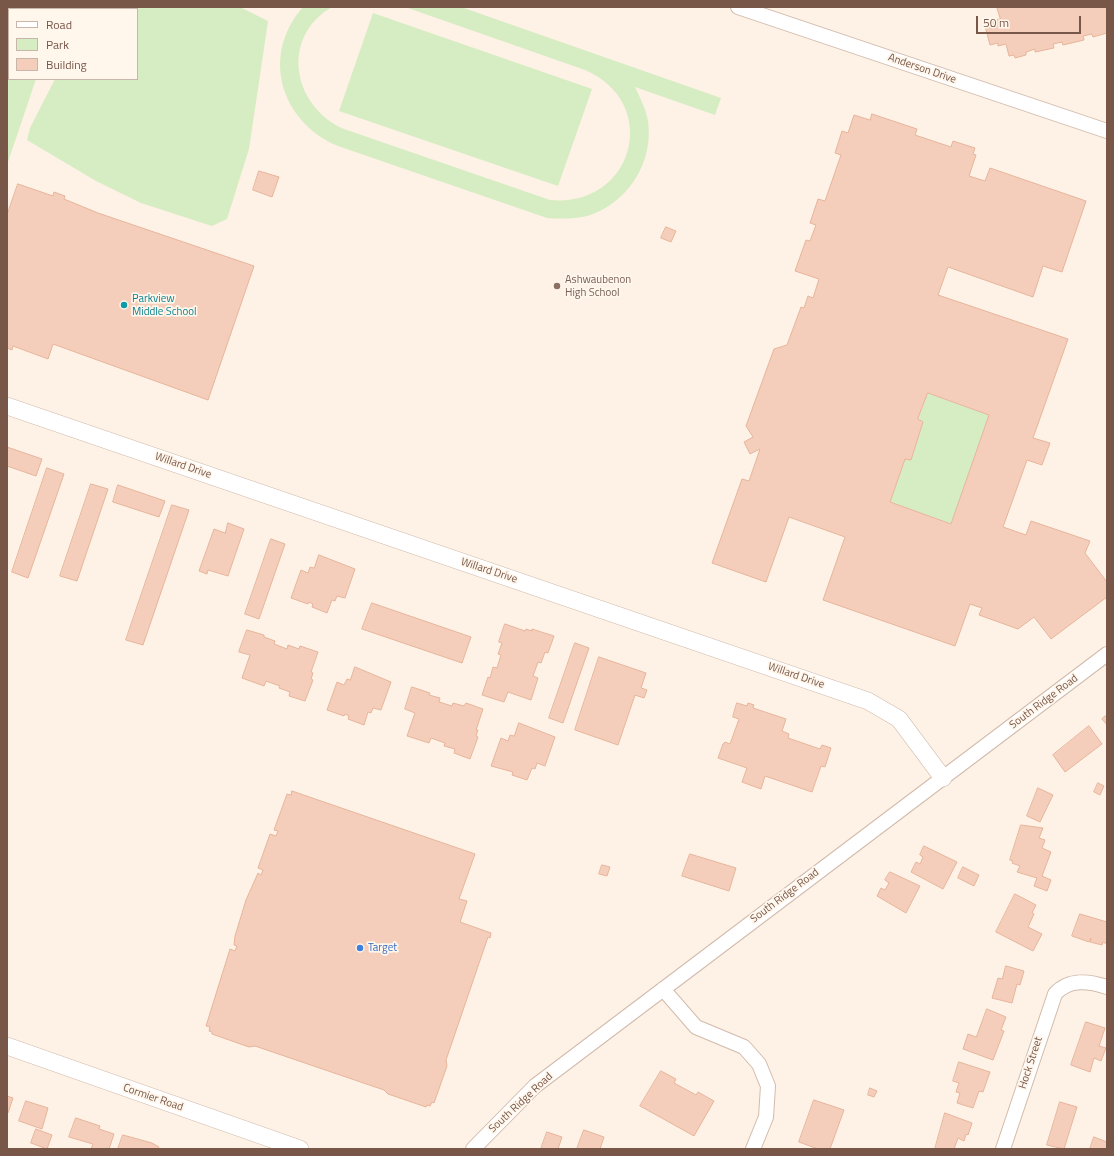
<!DOCTYPE html>
<style>
body{margin:0}
#map{position:relative;width:1114px;height:1156px;overflow:hidden;background:#fdf2e5;font-family:"Titillium Web",sans-serif}
canvas{display:block}
.frame{position:absolute;inset:0;border:8px solid #785749;pointer-events:none}
.legend{position:absolute;left:8px;top:8px;width:130px;height:72px;box-sizing:border-box;background:#fff6ec;border:1px solid #c9b6ab;margin:0;padding:5px 7px;list-style:none;font-size:12px;color:#785749}
.legend li{display:flex;align-items:center;gap:8px;height:20px}
.legend b{width:20px;border:1px solid #c9b6ab}
.scale{position:absolute;left:976px;top:16px;width:105px;height:18px;box-sizing:border-box;border:2px solid #785749;border-top:0;padding-left:5px;font-size:12px;line-height:14px;white-space:nowrap;color:#785749;-webkit-text-stroke:3px #fff6ec;paint-order:stroke}
</style>
<div id="map">
<canvas width="1114" height="1156"></canvas>
<div class="frame"></div>
<ul class="legend">
<li><b style="height:5px;background:#fff"></b>Road</li>
<li><b style="height:11px;background:#d6ecc2"></b>Park</li>
<li><b style="height:11px;background:#f4cebb"></b>Building</li>
</ul>
<div class="scale">50 m</div>
</div>
<script>
const g = document.querySelector('canvas').getContext('2d');
g.lineJoin = 'round';
function paint(path, color) {
  g.fillStyle = color;
  g.fill(path, 'evenodd');
}
function strokePath(path, color, width, dash) {
  g.strokeStyle = color;
  g.lineWidth = width;
  g.lineCap = dash ? 'butt' : 'round';
  g.setLineDash(dash || []);
  g.stroke(path);
}
function label(font, color, halo, rows, align = 'center') {
  g.font = font + ' "Titillium Web",sans-serif';
  g.lineWidth = 3.5;
  g.setLineDash([]);
  g.textBaseline = 'middle';
  g.strokeStyle = halo;
  g.fillStyle = color;
  for (const [text, x, y, turn = 0] of rows) {
    g.save();
    g.translate(x, y);
    g.rotate((+turn || 0) * Math.PI / 180);
    g.textAlign = isNaN(turn) ? turn : align;
    if (halo) g.strokeText(text, 0, 0);
    g.fillText(text, 0, 0);
    g.restore();
  }
}
paint(new Path2D(`
 M7 7H111L107 9H9V79H36L7 165Z
 M124 7H240L268 21 249 149 227 219 212 226 141 203 96 181 27 140 30 128 55 79H137V9H118Z
 M303 7H332C280 37 292 106 344 129L550 200C634 208 662 103 585 70L405 7H461L721 98 715 115 635 87C640 98 646 109 648 121 654 163 627 204 587 216 574 219 561 219 547 218L338 146C281 122 260 56 303 7Z
 M373 13 592 89 558 186 339 111Z
 M928 393 989 415 951 524 890 502 905 459 911 460 923 422 918 419Z`), '#d6ecc2');
const building = new Path2D(`
 M17 7H57L53 9H18Z
 M60 7H84L81 9H61Z
 M997 7H1107V33L1093 37 1092 34 1083 36 1084 40 1063 45 1062 42 1053 44 1054 48 1035 52V49L1026 52V55L1015 58 1014 55 1009 56 1006 44 998 46V43L990 45 985 26 992 24V21L1000 19Z
 M872 114 917 129 915 135 951 147 953 141 975 148 973 154 976 155 969 176 985 181 990 168 1086 201 1062 272 1043 266 1033 297 948 267 938 295 1068 339 1033 438 1050 443 1042 465 1027 460 1003 527 1026 535 1031 521 1090 541 1085 553 1107 582V597L1051 639 1034 617 1018 629 979 615 982 608 970 604 955 646 823 600 845 537 789 517 766 582 712 563 742 479 749 481 760 449 750 454 744 442 753 437 746 426 774 349 787 345 801 307 804 308 808 296 813 298 819 279 795 271 806 240 810 241 816 225 810 223 818 199 825 201 841 155 835 153 842 131 848 133 854 115 870 120ZM928 393 989 415 951 524 890 502 905 459 911 460 923 422 918 419Z
 M259 171 279 177 272 197 253 190Z
 M18 184 53 196 54 192 65 196 64 199 98 213 254 266 208 400 53 344 48 359 13 346 12 350 7 348V215Z
 M666 227 676 231 671 242 661 238Z
 M7 447 42 459 36 476 7 466Z
 M47 468 64 474 28 578 12 572Z
 M91 484 108 489 77 581 60 576Z
 M118 485 165 501 159 517 113 502Z
 M172 505 189 510 143 645 126 640Z
 M228 523 244 529 228 576 208 570 207 574 199 571 214 529 225 533Z
 M271 539 285 544 259 619 245 614Z
 M319 555 355 569 345 598 337 596 335 601 332 600 327 613 312 607 313 604 309 602 308 604 291 598 301 570 308 573 310 567 314 568Z
 M372 603 471 637 462 663 362 629Z
 M505 624 525 631 526 629 532 631V629L554 636 548 653 545 652 541 663 538 662 533 676 538 678 531 700 508 692 504 702 482 695 488 677 490 678 493 667 497 668 501 655 498 654 502 643 499 642Z
 M247 630 264 635V637L275 641 274 644 287 649 288 645 299 649 300 646 318 652 311 672 313 673 311 679 313 680 305 701 289 696 290 692 279 688 280 686 266 681 264 686 242 678 250 655 239 652Z
 M575 643 589 648 563 723 549 718Z
 M599 657 646 673 641 688 647 690 644 698 635 695 618 745 575 730Z
 M355 667 391 682 381 710 373 708 371 713 368 712 364 725 348 719 349 716 345 714 344 716 327 710 337 682 344 685 347 679 350 680Z
 M412 687 430 693 429 695 440 698 439 702 452 706 453 703 464 706 466 703 483 709 476 730H478L476 736 478 737 470 759 454 753 455 749 444 746 445 743 431 738 429 743 407 736 415 713 405 709Z
 M737 703 747 706 748 703 754 705 753 708 786 719 782 731 789 734 788 738 820 749 822 745 831 748 825 767 821 766 812 792 765 776 761 789 742 782 747 768 718 758 723 744 725 742 730 744 739 719 733 717Z
 M1107 715V725L1102 719Z
 M519 723 555 737 545 766 537 763 535 769 532 768 527 780 512 775 513 772 491 766 501 738 508 741 510 735 514 736Z
 M1089 726 1102 744 1065 772 1053 755Z
 M1098 783 1104 786 1100 795 1094 792Z
 M1038 788 1053 795 1040 822 1027 816Z
 M292 791 475 854 459 899 467 901 460 922 491 933 490 938 488 937 446 1060 447 1066 434 1103 432 1102 430 1106 427 1105 426 1107 388 1094 384 1090 255 1046 249 1047 212 1034V1032L209 1031 210 1027 206 1026 230 949 235 951 237 946 234 945 235 936 246 900 258 873 261 875 263 870 258 868 270 834 276 836 278 831 274 830 287 794 291 795Z
 M1021 825 1043 828 1039 838 1045 840 1042 848 1051 852 1042 876 1051 880 1047 891 1034 886 1037 878 1017 872 1020 866 1012 863 1013 861 1010 860Z
 M924 846 957 862 943 889 911 872 916 862 920 864 923 857 920 855Z
 M690 854 736 868 729 891 682 876Z
 M602 865 610 867 607 876 599 874Z
 M963 867 979 875 974 886 958 878Z
 M890 872 920 886 906 913 877 896 881 888 885 890 889 883 885 880Z
 M1015 894 1036 905 1032 913 1034 914 1028 927 1042 934 1033 951 996 932Z
 M1080 914 1107 922V944L1103 942 1102 945 1090 942 1091 938 1089 942 1072 936Z
 M1006 966 1024 971 1020 985 1017 984 1012 1003 992 998 998 978 1002 979Z
 M987 1009 1006 1017 1001 1030 1004 1031 993 1060 963 1049 968 1034 976 1037Z
 M1086 1022 1105 1028 1099 1046 1106 1048 1101 1061 1094 1058 1090 1072 1071 1065Z
 M959 1062 990 1072 983 1092 979 1091 973 1108 957 1103 960 1093 956 1092 959 1083 953 1081Z
 M661 1071 676 1079 674 1083 696 1095 698 1092 714 1101 694 1136 640 1106Z
 M870 1088 877 1091 874 1097 868 1095Z
 M7 1096 13 1098 8 1113H7Z
 M814 1100 844 1110 830 1149H818L799 1142Z
 M26 1101 48 1108 42 1129 19 1121Z
 M1060 1102 1077 1107 1064 1149 1047 1145Z
 M945 1113 972 1123 968 1135 966 1134 964 1141 958 1138 954 1149H935Z
 M76 1118 100 1126 99 1129 114 1134 109 1149H91L93 1144 69 1137Z
 M36 1129 52 1135 47 1149 31 1143Z
 M584 1130 604 1137 600 1149H577Z
 M547 1132 562 1137 558 1149H541Z
 M123 1135 152 1143 159 1147 158 1149H118Z
 M1094 1137 1107 1142V1149H1090Z`);
paint(building, '#f4cebb');
strokePath(building, '#e7b49b', 1);
const minor = new Path2D(`
 M738 7 1107 131
 M663 989 696 1027 744 1047 759 1064 768 1086 766 1117 753 1149
 M473 1149 535 1086 1107 654
 M1003 1149 1055 994C1069 978 1089 981 1107 987`);
const tertiary = new Path2D(`
 M7 406 868 701 899 719 943 778
 M7 1046 300 1149`);
strokePath(minor, '#d2bbad', 16);
strokePath(tertiary, '#d2bbad', 18);
strokePath(minor, '#fff', 14);
strokePath(tertiary, '#fff', 17);
for (const [x, y, r, color] of [
 [557,286,4,"#8d6e63"],
 [124,305,4,"#0f9aa8"],
 [360,948,4,"#3f7fe0"]
]) {
  const dot = new Path2D();
  dot.arc(x, y, r, 0, 2 * Math.PI);
  g.fillStyle = color;
  g.fill(dot);
  strokePath(dot, '#fff6ec', 1.5);
}
label('11px', '#785749', '#fff6ec', [
 ["Anderson Drive",922,69,19],
 ["Willard Drive",183,466,19],
 ["Willard Drive",489,571,18],
 ["Willard Drive",796,676,19],
 ["South Ridge Road",1044,702,-37],
 ["South Ridge Road",785,896,-37],
 ["Hock Street",1031,1063,-72],
 ["Cormier Road",153,1098,19],
 ["South Ridge Road",521,1103,-43]
]);
label('11px', '#785e54', '#fff6ec', [
 ["Ashwaubenon",565,280],
 ["High School",565,293]
], 'left');
label('11px', '#0d838f', '#fff6ec', [
 ["Parkview",132,299],
 ["Middle School",132,312]
], 'left');
label('11px', '#366cbe', '#fff6ec', [
 ["Target",368,948]
], 'left');
</script>
